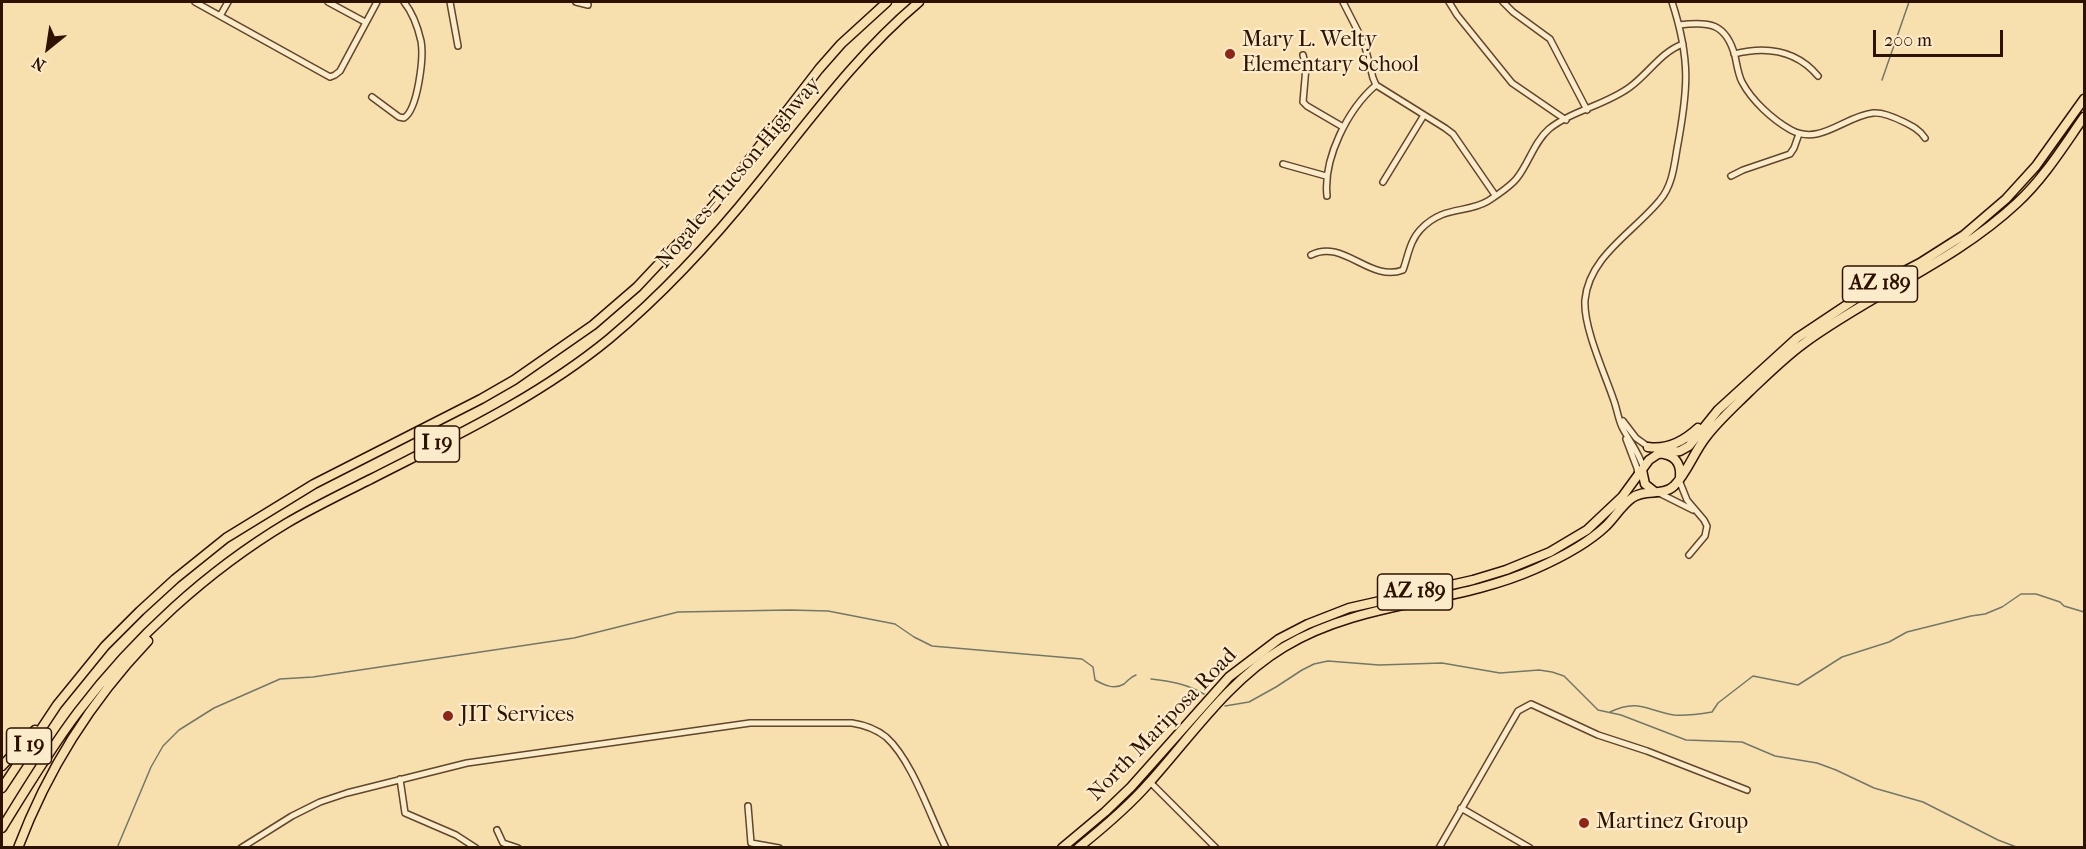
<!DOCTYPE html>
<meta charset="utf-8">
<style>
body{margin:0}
#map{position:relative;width:2086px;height:849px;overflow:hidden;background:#f8e0ae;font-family:"IM FELL French Canon",serif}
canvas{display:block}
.frame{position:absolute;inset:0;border:3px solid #2e1200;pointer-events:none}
.north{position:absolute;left:18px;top:18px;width:60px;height:60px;-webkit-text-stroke:4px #faebca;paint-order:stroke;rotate:210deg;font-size:16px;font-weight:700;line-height:24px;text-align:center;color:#2e1200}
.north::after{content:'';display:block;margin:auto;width:21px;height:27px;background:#2e1200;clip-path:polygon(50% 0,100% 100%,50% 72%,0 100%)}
.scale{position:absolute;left:1873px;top:30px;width:130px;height:27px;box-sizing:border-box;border:3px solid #2e1200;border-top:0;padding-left:8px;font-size:18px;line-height:21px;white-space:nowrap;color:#2e1200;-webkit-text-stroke:4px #faebca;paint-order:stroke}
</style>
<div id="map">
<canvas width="2086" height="849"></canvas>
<div class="frame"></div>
<div class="north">N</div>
<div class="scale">200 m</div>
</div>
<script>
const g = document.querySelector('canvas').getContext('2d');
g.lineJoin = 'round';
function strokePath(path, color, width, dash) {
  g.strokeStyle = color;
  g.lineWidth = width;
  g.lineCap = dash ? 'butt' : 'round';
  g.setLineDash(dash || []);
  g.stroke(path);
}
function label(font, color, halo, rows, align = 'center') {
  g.font = font + ' "IM FELL French Canon",serif';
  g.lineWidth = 4.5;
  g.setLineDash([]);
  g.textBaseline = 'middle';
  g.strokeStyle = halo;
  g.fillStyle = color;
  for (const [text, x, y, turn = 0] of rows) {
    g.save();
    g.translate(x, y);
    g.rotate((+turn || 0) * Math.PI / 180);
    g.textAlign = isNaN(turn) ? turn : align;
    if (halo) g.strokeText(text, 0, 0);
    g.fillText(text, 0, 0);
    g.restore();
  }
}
strokePath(new Path2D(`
 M1882 80 1909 2
 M1151 679C1170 681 1187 684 1204 694
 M1225 706 1249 702 1276 687 1302 670 1314 664 1328 661 1379 665 1442 663 1500 673 1539 670 1552 672 1564 676 1598 710 1621 715 1686 740 1742 742 1775 756 1817 763 1836 770 1874 788 1923 802 1998 840 2019 848
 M1610 712C1639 698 1647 711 1674 715 1686 716 1700 714 1712 712L1718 703 1753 676 1798 685 1842 657 1889 642 1907 632 1971 616 1985 614 2002 607 2021 594H2036L2060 602 2064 606 2084 612
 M117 848 151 767 163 746 179 730 214 708 280 679 313 677 574 638 678 612 790 610 828 611 895 624 914 637 932 646 1082 659 1093 667 1095 680C1104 685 1114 690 1124 684 1129 680 1130 677 1136 675`), '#71786a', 1.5);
const minor = new Path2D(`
 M195 2 330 77 335 75 340 71 377 2
 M328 2 365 22
 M450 2 458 46
 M576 2 588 5
 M1343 2 1364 43 1373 78 1376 85 1445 128 1453 134 1495 195
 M1449 2 1457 15 1512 83 1566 120
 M1503 2 1513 12 1550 39 1587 110
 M220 16 228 2
 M1679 25C1709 21 1726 23 1735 56 1737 65 1738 74 1742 82 1752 101 1773 120 1791 130 1820 146 1845 116 1873 113 1882 112 1896 118 1904 122 1912 126 1920 130 1925 138
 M1734 54C1766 46 1796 50 1818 76
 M1303 55 1306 67 1303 102 1307 106 1343 127
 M372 97 399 117 404 118C418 109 424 57 421 41 418 28 412 12 404 2
 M1283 164 1326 176
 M1731 176 1743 170 1790 154 1794 148 1799 134
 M1383 182 1424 115
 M1327 196C1323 158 1348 109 1376 85
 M1311 255C1343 238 1370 283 1403 270 1408 256 1410 240 1421 229 1444 205 1466 214 1488 201 1497 195 1510 187 1517 178 1529 163 1534 142 1549 129 1571 111 1606 105 1630 87 1649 73 1661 52 1683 44
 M1623 421 1636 438 1650 448
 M1626 439 1637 468 1638 476
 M1643 467C1639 452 1629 441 1622 427 1618 418 1617 409 1614 401 1605 374 1583 327 1585 300 1589 256 1634 232 1660 200 1672 186 1674 167 1677 149 1688 90 1691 60 1672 2
 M1679 480 1687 500 1704 520 1707 526 1705 536 1689 555
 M1659 493 1693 510
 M400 779 405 813 456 835 476 848
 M1150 782 1216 848
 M748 806 751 843 779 848
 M1461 808 1530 848
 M497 830 503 843 518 848
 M241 848 292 816 320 802 347 793 467 763 750 723H852C865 725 876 729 886 737 912 760 930 816 946 848
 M1439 848 1518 711 1531 704 1598 735 1647 751 1747 790`);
const highway = new Path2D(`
 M1648 447C1667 450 1685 440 1698 428
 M1664 454C1675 456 1681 464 1680 476
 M1642 470 1645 484 1655 492
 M2 766 35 730
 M2 788 57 705 105 646 140 611 175 579 226 538 314 484 481 399 514 380 593 325 637 287 714 205 819 69 841 44 887 2
 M2 828C26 789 50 749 78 712 134 638 207 571 287 523 314 507 343 493 371 479 453 437 537 398 609 339 664 293 712 241 757 185 809 121 856 55 919 2
 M18 848C47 771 91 701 148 641
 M1062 848 1105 812 1131 787 1229 677 1279 639 1308 624 1349 608 1473 580 1506 570 1550 552 1587 530 1622 497 1649 460 1658 454 1680 451 1689 446 1718 410 1797 338 1872 288 1920 263 1964 235 2006 199 2036 166 2084 99
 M1078 848C1103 828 1128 807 1149 783 1192 735 1229 680 1284 647 1362 600 1454 605 1535 569 1560 558 1586 545 1606 526 1615 517 1622 505 1632 498 1645 488 1662 497 1674 486 1687 473 1694 452 1706 437 1719 420 1735 406 1750 391 1767 375 1784 358 1803 344 1872 293 1954 262 2017 203 2044 178 2063 147 2084 117`);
strokePath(minor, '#60462c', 8);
strokePath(highway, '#2e1200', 11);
strokePath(minor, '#faebca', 5);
strokePath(highway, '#f8e0ae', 8);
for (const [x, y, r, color] of [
 [1230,54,6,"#8f2418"],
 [448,716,6,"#8f2418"],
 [1584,823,6,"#8f2418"]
]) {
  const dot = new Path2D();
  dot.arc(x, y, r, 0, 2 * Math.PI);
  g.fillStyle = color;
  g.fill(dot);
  strokePath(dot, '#faebca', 2);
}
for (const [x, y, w] of [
 [1880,284,75],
 [437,444,45],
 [1415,592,75],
 [29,746,45]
]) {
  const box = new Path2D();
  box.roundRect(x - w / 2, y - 18, w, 36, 4.5);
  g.fillStyle = '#faebca';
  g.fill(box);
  strokePath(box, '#2e1200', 1.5);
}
label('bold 21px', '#2e1200', null, [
 ["AZ 189",1880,284],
 ["I 19",437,444],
 ["AZ 189",1415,592],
 ["I 19",29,746]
]);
label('22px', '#2e1200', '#faebca', [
 ["Mary L. Welty",1242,41],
 ["Elementary School",1242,66],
 ["JIT Services",460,716],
 ["Martinez Group",1596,823]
], 'left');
label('22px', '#2e1200', '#faebca', [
 ["Nogales–Tucson Highway",739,173,-50],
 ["North Mariposa Road",1163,725,-46]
]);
</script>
